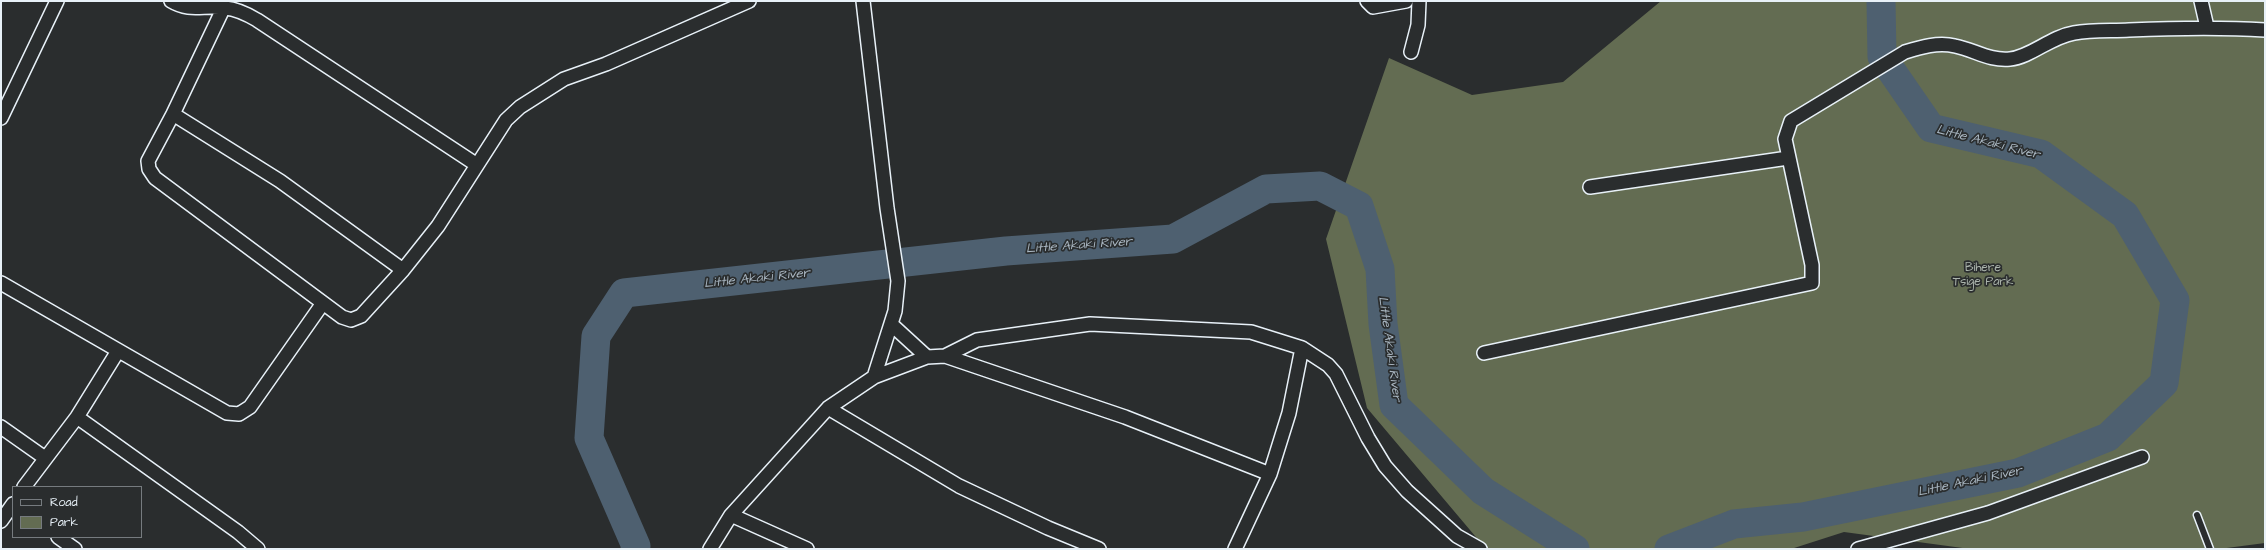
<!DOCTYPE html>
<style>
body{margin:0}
#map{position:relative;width:2266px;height:550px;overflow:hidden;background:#2a2d2e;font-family:"Architects Daughter",sans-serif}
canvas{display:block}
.frame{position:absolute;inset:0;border:2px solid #e8f1f8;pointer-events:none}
.legend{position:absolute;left:12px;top:486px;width:130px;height:52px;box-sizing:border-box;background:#2a2d2e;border:1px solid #767b7f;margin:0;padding:5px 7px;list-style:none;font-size:12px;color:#e8f1f8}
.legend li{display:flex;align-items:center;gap:8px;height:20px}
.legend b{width:20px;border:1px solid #767b7f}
</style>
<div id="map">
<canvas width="2266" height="550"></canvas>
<div class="frame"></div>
<ul class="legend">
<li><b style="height:5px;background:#2a2d2e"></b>Road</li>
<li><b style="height:11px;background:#636c52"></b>Park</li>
</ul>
</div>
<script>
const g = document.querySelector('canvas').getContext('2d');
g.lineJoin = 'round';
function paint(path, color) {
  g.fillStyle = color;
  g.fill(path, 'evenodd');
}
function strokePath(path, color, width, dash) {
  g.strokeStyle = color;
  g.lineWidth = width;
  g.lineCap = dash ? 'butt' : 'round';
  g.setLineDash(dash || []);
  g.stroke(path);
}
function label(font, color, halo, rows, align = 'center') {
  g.font = font + ' "Architects Daughter",sans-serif';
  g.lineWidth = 3.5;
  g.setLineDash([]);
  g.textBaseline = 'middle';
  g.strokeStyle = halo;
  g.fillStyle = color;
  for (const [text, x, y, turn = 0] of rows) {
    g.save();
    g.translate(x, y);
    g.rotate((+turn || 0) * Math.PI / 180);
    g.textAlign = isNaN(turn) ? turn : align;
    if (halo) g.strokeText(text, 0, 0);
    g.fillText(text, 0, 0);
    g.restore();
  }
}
paint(new Path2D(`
 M1661 1H2265V543L2219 549H1970L1844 532 1791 549H1486L1367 408 1326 239 1389 58 1472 95 1563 82Z`), '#636c52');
strokePath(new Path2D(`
 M635 549 636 546 589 438 596 336 624 293 1006 251 1173 239 1266 189 1320 186 1359 206 1380 269 1383 324 1394 405 1483 491 1575 549
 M1669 549 1734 524 1803 517 2018 473 2108 437 2164 383 2175 300 2125 215 2041 154 1931 128 1882 57 1881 1`), '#4e6070', 29);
const lane = new Path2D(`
 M2197 515 2210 549`);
const street = new Path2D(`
 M171 1C191 13 205 4 225 8 237 9 247 14 257 20L477 165
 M1367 1 1373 7 1406 1
 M2201 1 2207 27
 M224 7 173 114 148 161 149 169 155 178 342 317 351 320 361 316 403 270 438 226 506 120 520 107 564 79 606 64 749 1
 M1411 52 1418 25 1419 1
 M173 114 280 181 403 270
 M1 118 57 1
 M1590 187 1788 158
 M1 283 227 413 239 414 250 407 323 303
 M891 324 927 357
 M1302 348 1328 365 1336 374 1368 438 1385 466 1407 491 1457 536 1480 549
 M1484 353 1812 283V265L1785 139 1791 121 1905 52C1921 47 1938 42 1955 46 1975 50 1989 61 2010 59 2031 57 2050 37 2074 33 2092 30 2111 31 2129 30 2176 28 2218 27 2265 30
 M945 356 1125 417 1270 474
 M874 377 927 357 945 356 977 340 1090 324 1251 332 1302 348 1289 413 1270 474 1235 549
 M828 408 959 486 1048 528 1099 549
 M77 417 238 532 258 549
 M1 427 45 458
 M24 487 77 417 118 351
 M731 515 807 549
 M1 521 13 504
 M58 537 75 549
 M710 549 731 515 828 408 874 377 895 311 898 281 887 208 863 1
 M1858 549 1988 513 2142 457`);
strokePath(lane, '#e8f1f8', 9);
strokePath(street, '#e8f1f8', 16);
strokePath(lane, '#2a2d2e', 6);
strokePath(street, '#2a2d2e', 13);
label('12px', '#acb5ad', '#2a2d2e', [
 ["Bihere",1983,268],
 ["Tsige Park",1983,282]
]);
label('italic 13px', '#aab7c2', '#2a2d2e', [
 ["Little Akaki River",1988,143,14],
 ["Little Akaki River",1079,246,-4],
 ["Little Akaki River",757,279,-6],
 ["Little Akaki River",1389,349,82],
 ["Little Akaki River",1970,482,-12]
]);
</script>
